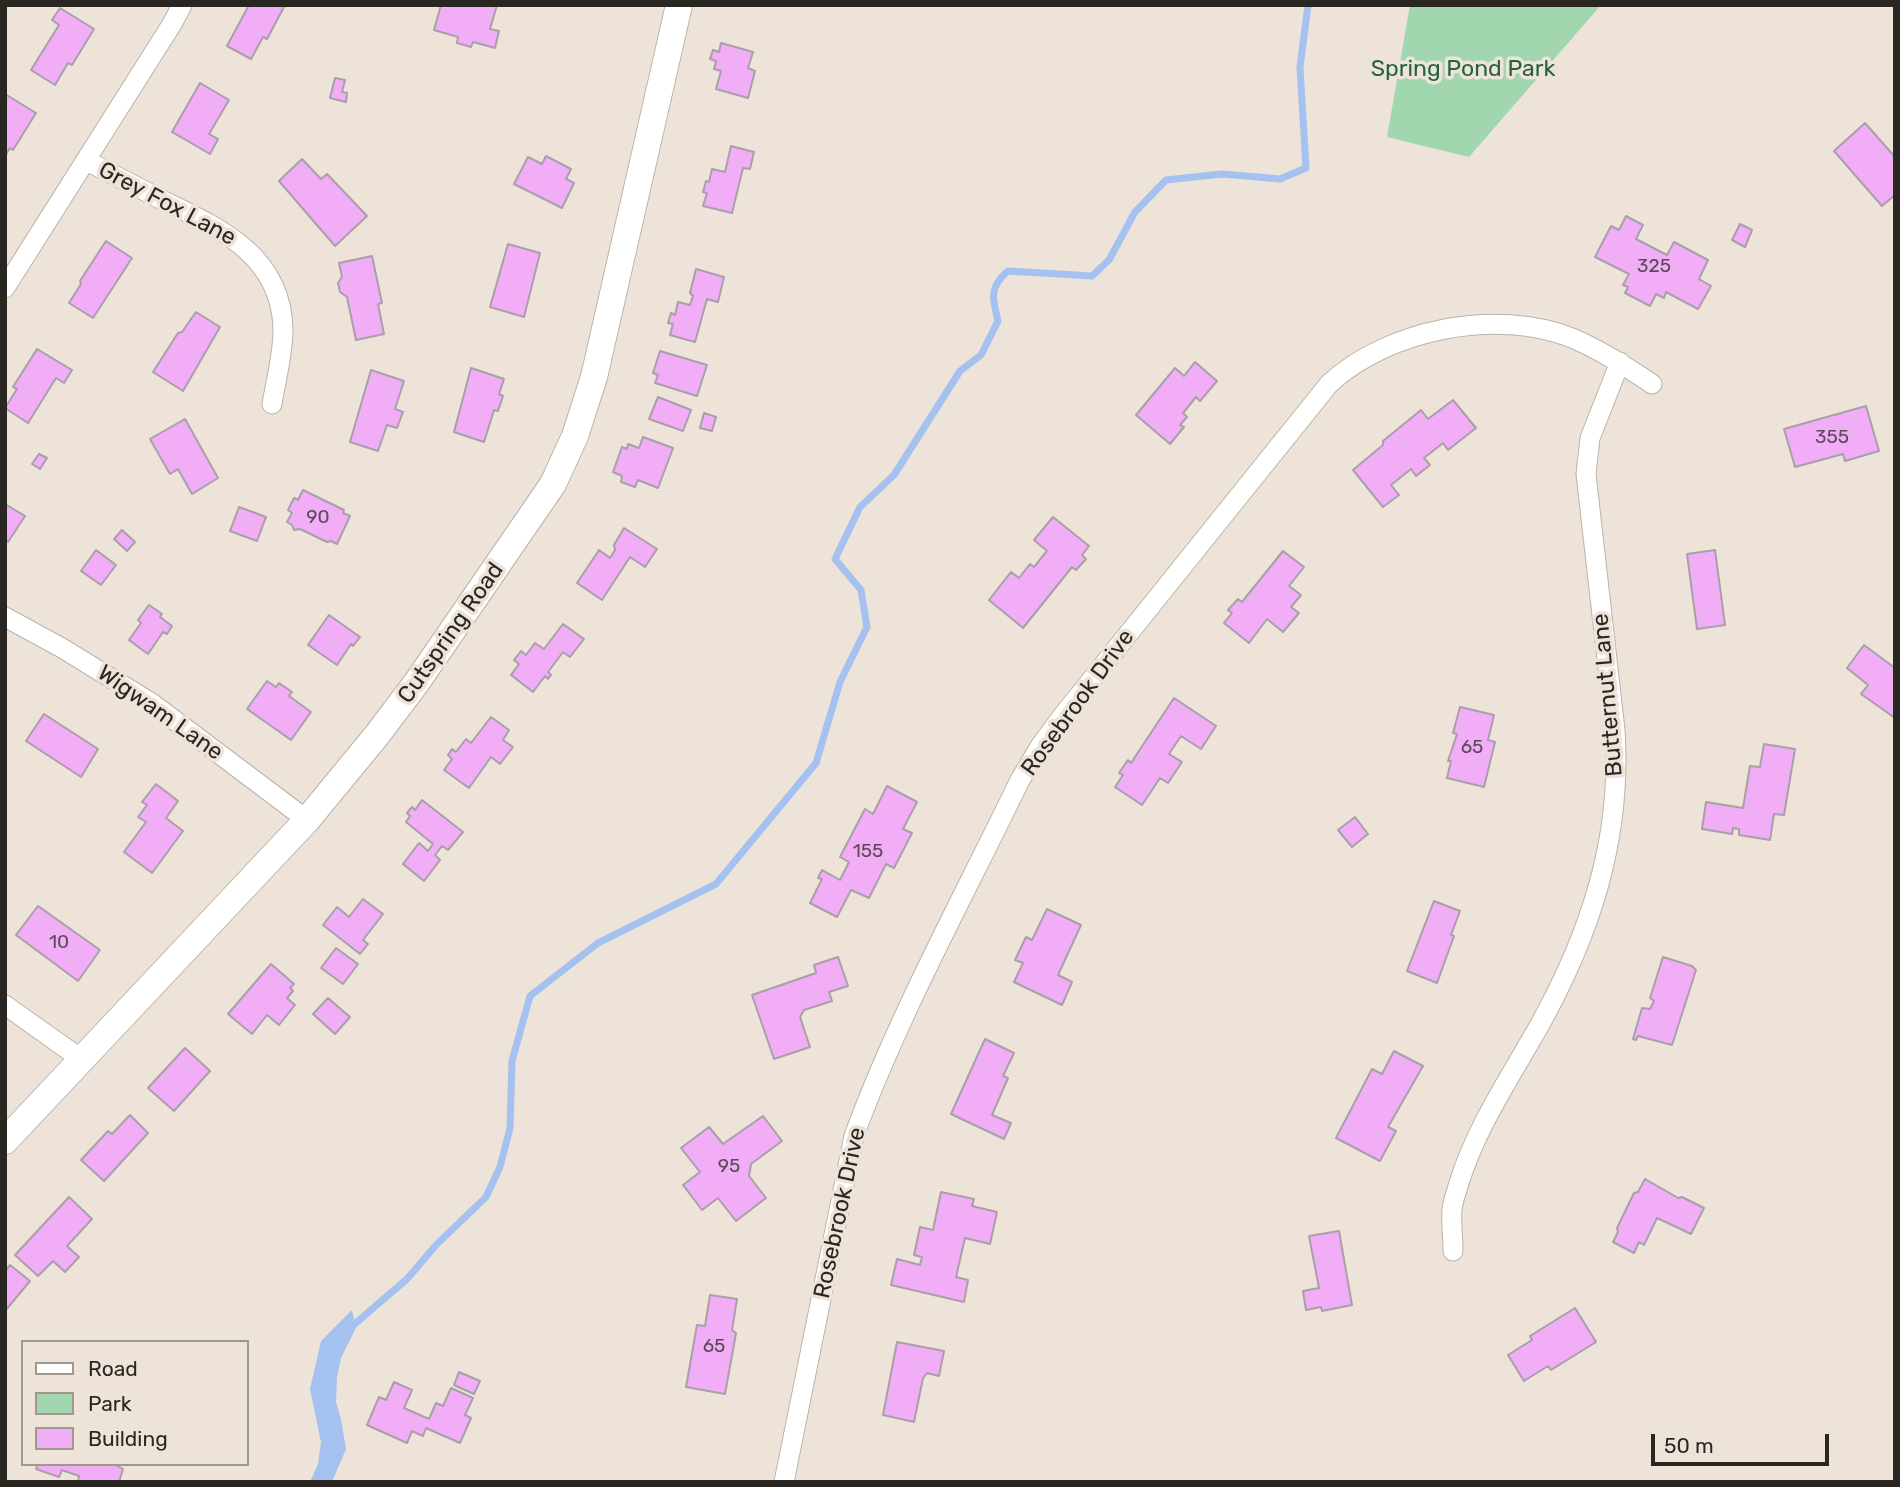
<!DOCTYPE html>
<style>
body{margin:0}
#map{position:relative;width:1900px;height:1487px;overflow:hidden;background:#ede3d8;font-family:Rubik,sans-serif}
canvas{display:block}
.frame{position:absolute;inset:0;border:7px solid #2a2722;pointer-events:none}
.legend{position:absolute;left:21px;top:1340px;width:228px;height:126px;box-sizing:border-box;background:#ede3d8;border:2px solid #9f988f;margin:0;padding:9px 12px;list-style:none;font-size:21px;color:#2a2722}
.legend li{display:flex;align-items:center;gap:14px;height:35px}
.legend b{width:35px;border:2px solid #9f988f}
.scale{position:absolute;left:1651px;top:1434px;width:178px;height:32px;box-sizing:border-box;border:4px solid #2a2722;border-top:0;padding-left:9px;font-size:21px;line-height:24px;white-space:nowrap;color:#2a2722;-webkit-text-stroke:5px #ede3d8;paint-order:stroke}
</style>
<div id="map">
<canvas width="1900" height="1487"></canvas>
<div class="frame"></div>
<ul class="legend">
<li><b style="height:9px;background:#fff"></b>Road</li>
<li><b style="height:19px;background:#a2d6af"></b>Park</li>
<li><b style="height:19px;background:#f1aef7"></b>Building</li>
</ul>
<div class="scale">50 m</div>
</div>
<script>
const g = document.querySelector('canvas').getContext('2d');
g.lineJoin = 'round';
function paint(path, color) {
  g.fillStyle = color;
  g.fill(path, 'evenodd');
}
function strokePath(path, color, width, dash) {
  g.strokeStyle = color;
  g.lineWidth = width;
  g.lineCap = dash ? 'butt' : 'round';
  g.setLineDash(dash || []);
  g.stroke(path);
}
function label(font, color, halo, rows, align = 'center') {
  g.font = font + ' Rubik,sans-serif';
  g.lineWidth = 7;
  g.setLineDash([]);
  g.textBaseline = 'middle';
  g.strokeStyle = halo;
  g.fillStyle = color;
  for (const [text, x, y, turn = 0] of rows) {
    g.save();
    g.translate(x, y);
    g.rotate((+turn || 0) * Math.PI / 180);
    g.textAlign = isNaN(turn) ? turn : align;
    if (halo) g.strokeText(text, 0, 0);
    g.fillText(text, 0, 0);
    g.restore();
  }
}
paint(new Path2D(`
 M1410 5H1601L1469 157 1387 137Z`), '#a2d6af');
paint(new Path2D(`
 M352 1310 356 1328 341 1358 337 1377 336 1402 341 1419 346 1449 332 1482H310L318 1464 321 1442 310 1389 321 1341Z`), '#a4c1f0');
strokePath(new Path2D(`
 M350 1328 407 1279 436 1245 486 1197 500 1167 510 1128 512 1061 530 996 598 943 716 884 816 763 840 682 867 627 861 590 835 559 860 507 894 475 960 371 981 355 998 321C992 298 989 287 1008 271L1092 276 1109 260 1135 212 1166 180 1222 174 1280 179 1306 168 1300 67 1308 5`), '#a4c1f0', 7);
const building = new Path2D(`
 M249 5H285L267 39 263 37 251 59 227 46Z
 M441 5H497L490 29 499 31 495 48 473 42 471 47 457 43 458 37 434 30Z
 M60 8 94 29 72 65 68 63 55 85 31 70 59 25 52 20Z
 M721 43 753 52 748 68 755 71 748 98 716 89 721 71 714 69 716 61 710 59 713 50 719 52Z
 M335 78 345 80 342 92 347 93 346 102 330 98Z
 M200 83 229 100 209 134 218 139 210 154 172 132Z
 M5 94 36 113 13 150 10 148 5 156Z
 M1865 123 1895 157V195L1882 206 1834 151Z
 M731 146 754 152 750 169 743 168 732 213 703 206 707 193 703 192 706 181 709 182 712 169 725 172Z
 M546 156 571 169 566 179 574 183 562 208 514 184 528 157 542 164Z
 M302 159 321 179 327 174 367 216 335 246 279 181Z
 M1626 216 1643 225 1636 239 1667 255 1674 242 1708 260 1699 279 1711 286 1698 309 1666 292 1664 298 1656 294 1650 306 1625 293 1628 287 1623 285 1629 274 1595 257 1611 226 1619 230Z
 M1740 224 1752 230 1745 247 1732 240Z
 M106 241 132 258 93 318 69 303 81 284 80 281Z
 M508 244 540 253 524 317 490 307Z
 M372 256 382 303 378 304 384 334 356 340 347 297 340 292 338 283 342 277 339 263Z
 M696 269 724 277 718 302 707 299 695 342 670 335 673 324 668 323 671 313 675 315 678 302 690 305 693 296 690 293Z
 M196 312 220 327 183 391 153 372 178 333 182 332Z
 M37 349 72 370 64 383 56 378 28 423 5 408 17 389 13 387Z
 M660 351 707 365 697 396 655 383 658 375 653 373Z
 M1195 362 1217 381 1200 401 1196 397 1183 413 1187 417 1180 425 1184 427 1170 444 1136 415 1175 368 1184 376Z
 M471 368 504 379 499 394 503 396 498 411 494 410 484 442 454 432Z
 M371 370 404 381 395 409 403 412 397 428 387 425 378 451 350 442Z
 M658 397 691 410 683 431 649 419Z
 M1453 400 1476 428 1448 450 1443 443 1424 458 1430 465 1416 476 1411 469 1391 485 1399 495 1383 507 1353 470 1383 445V441L1421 410 1428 419Z
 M1866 406 1879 451 1845 461 1843 454 1795 467 1784 429Z
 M704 413 716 417 712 431 700 428Z
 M185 419 218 478 192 494 178 469 170 474 150 439Z
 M643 437 673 448 658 488 638 480 635 487 621 482 622 476 613 472 622 447 627 449 628 444 639 448Z
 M39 454 47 458 40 469 32 464Z
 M303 490 344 510 343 513 350 516 337 544 331 541 327 542 300 529 294 530 292 525 287 522 292 513 288 510 294 498 298 500Z
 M5 504 25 516 8 542 5 540Z
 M239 507 266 517 257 541 230 531Z
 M1053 517 1089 546 1082 555 1086 559 1076 570 1072 567 1023 628 989 600 1011 572 1019 578 1030 564 1034 567 1047 551 1034 540Z
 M624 528 657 549 645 567 630 557 602 600 577 583 599 550 610 558 615 550 614 545Z
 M122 530 135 542 127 551 114 539Z
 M96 550 116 565 101 585 81 571Z
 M1715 550 1725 625 1697 629 1687 554Z
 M1283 551 1304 567 1289 586 1301 595 1291 607 1299 613 1283 632 1267 619 1249 643 1224 623 1232 613 1228 610 1238 599 1242 602Z
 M149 605 162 614 160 617 172 626 167 634 163 632 148 654 129 640 141 623 138 620Z
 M329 615 360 637 353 646 351 644 337 665 308 645Z
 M563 624 584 639 570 657 563 652 548 672 551 675 548 679 545 676 533 692 511 675 519 664 514 660 521 651 526 655 535 643 544 649Z
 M1864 645 1895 668V718L1861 694 1868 685 1847 668Z
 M267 681 276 687 279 683 292 692 289 696 311 712 291 740 247 709Z
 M1174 698 1216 726 1201 749 1181 736 1169 754 1182 762 1168 783 1160 778 1142 805 1115 787 1123 775 1119 773 1128 760 1131 763Z
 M1460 707 1494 715 1488 740 1495 742 1484 787 1447 778 1451 761H1448L1457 734 1453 733Z
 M44 714 98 749 81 777 26 741Z
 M491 717 509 730 503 740 513 747 500 764 491 757 469 788 444 770 452 759 448 755 452 749 456 752 466 739 471 743Z
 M1764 744 1795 749 1784 815 1774 814 1770 840 1739 835V829L1733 828 1732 834 1702 829 1706 802 1743 808 1750 766 1760 767Z
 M156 784 178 801 166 818 183 831 152 873 124 852 146 822 138 817 147 805 142 802Z
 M887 786 917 802 903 829 912 833 894 868 886 864 869 898 851 890 837 917 810 903 822 879 818 878 822 870 840 880 849 862 840 857 865 809 873 814Z
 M422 800 463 832 448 850 442 846 435 855 440 860 424 881 403 864 419 843 428 851 433 844 406 822 410 816 407 813 412 807 415 810Z
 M1355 817 1368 834 1352 847 1338 830Z
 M363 899 383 914 363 940 368 944 360 954 323 925 337 907 349 917Z
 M1434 901 1460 911 1451 935 1454 936 1437 983 1407 971Z
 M38 906 100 950 78 981 16 935Z
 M1047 909 1081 925 1058 975 1072 982 1062 1005 1014 982 1023 963 1015 960 1026 937 1032 940Z
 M336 948 358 964 343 984 321 968Z
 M838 957 848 986 829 992 832 1001 804 1010 800 1017 810 1047 774 1059 752 995 816 973 814 965Z
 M1663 957 1692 966 1696 970 1672 1045 1638 1036 1636 1040 1633 1039 1642 1008 1650 1009 1654 1001 1650 998Z
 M271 964 294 984 290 988 293 991 287 998 295 1005 279 1025 267 1015 252 1034 228 1014Z
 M328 998 350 1017 335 1034 313 1014Z
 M985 1039 1014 1053 1003 1076 1008 1078 992 1115 1011 1123 1004 1139 951 1114Z
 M185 1048 210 1071 174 1111 148 1088Z
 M1394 1051 1423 1066 1388 1127 1396 1131 1380 1161 1336 1138 1372 1069 1382 1074Z
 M130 1115 148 1133 104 1181 81 1160 108 1131 112 1134Z
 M763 1116 782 1141 751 1164 749 1176 766 1198 736 1221 718 1198 702 1210 683 1185 700 1172 681 1148 709 1127 723 1144Z
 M1645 1179 1678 1198 1682 1197 1704 1208 1691 1234 1657 1218 1644 1245 1639 1242 1634 1253 1613 1242 1618 1232 1617 1228 1634 1193 1638 1192Z
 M941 1192 974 1199 972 1206 997 1212 990 1244 965 1238 956 1277 968 1280 964 1302 891 1285 897 1259 920 1265 922 1257 914 1255 920 1227 933 1230Z
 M69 1197 92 1219 67 1246 79 1257 65 1272 53 1261 38 1276 15 1255Z
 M1339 1231 1352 1305 1322 1311 1321 1307 1306 1310 1303 1291 1319 1288 1309 1236Z
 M10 1265 30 1281 5 1311V1271Z
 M710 1295 737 1299 732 1330 736 1333 725 1394 686 1387 697 1325 705 1326Z
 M1575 1308 1596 1342 1551 1370 1548 1366 1524 1381 1508 1355 1532 1340 1530 1336Z
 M897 1342 944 1351 939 1376 927 1373 923 1378 914 1422 883 1415Z
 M459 1372 480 1381 474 1394 454 1385Z
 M394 1382 412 1390 404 1408 429 1419 436 1403 443 1406 451 1388 473 1398 465 1415 471 1418 460 1443 426 1428 423 1436 412 1431 407 1443 367 1425 379 1397 386 1400Z
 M38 1464H114L123 1469 119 1482H78L79 1476 62 1470 59 1477 36 1469Z`);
paint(building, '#f1aef7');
strokePath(building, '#a99faa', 2);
const street = new Path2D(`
 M87 161C114 175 141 189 168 203 224 230 282 258 283 330 283 354 276 380 272 404
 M5 288 172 24 182 5
 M5 617 62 648 153 704 307 820
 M5 1005 81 1059
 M1453 1251C1453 1237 1451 1222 1452 1209 1453 1200 1457 1191 1459 1183 1476 1128 1510 1077 1538 1028 1591 933 1622 838 1615 730L1586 474 1590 438 1620 362
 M784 1482 854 1136C898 1016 964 896 1020 780L1041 745 1064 714 1329 384C1388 329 1497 308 1572 338 1601 350 1627 367 1652 384`);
const secondary = new Path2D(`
 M5 1141 307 820 377 735 417 682 553 484 575 436 594 377 679 5`);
strokePath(street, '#bcb2a7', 21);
strokePath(secondary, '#bcb2a7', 28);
strokePath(street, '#fff', 19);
strokePath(secondary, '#fff', 26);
label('19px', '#5c4957', null, [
 ["325",1654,267],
 ["355",1832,438],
 ["90",318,518],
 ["65",1472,748],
 ["155",868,852],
 ["10",59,943],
 ["95",729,1167],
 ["65",714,1347]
]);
label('23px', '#25633b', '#ede3d8', [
 ["Spring Pond Park",1463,69]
]);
label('23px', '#2a2722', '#ede3d8', [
 ["Grey Fox Lane",167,204,28],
 ["Cutspring Road",451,633,-55],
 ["Butternut Lane",1608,695,-95],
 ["Rosebrook Drive",1078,703,-54],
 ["Wigwam Lane",160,713,35],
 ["Rosebrook Drive",840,1213,-78]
]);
</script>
